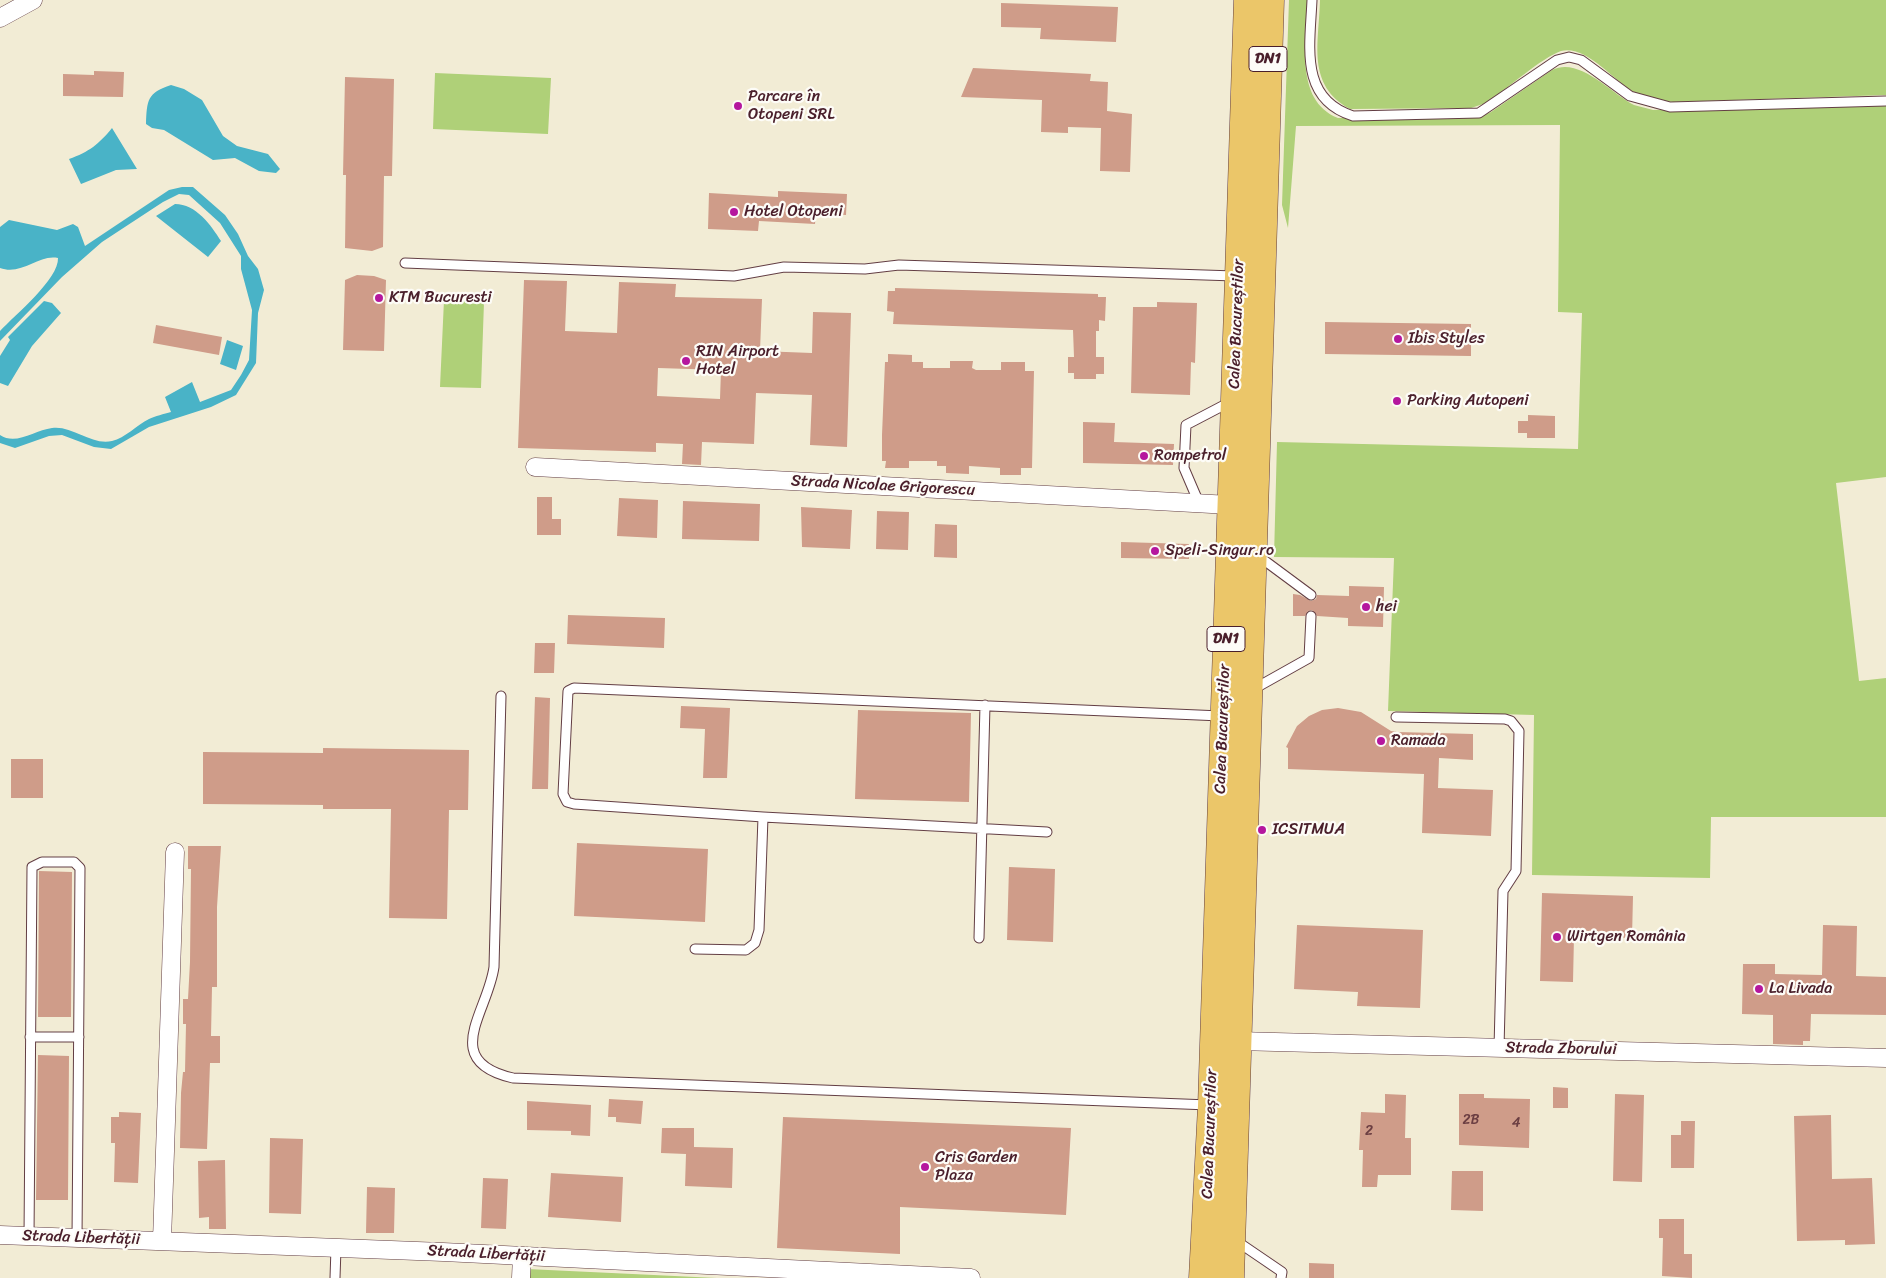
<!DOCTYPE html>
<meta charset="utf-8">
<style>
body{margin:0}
canvas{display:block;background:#f2ecd5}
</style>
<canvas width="1886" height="1278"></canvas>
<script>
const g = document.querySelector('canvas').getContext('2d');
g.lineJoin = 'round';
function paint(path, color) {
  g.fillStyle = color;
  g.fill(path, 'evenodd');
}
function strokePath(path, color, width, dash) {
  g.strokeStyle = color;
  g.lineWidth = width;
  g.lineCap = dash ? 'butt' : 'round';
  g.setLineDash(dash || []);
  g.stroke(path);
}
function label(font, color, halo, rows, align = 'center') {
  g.font = font + ' Sriracha,sans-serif';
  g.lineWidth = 4.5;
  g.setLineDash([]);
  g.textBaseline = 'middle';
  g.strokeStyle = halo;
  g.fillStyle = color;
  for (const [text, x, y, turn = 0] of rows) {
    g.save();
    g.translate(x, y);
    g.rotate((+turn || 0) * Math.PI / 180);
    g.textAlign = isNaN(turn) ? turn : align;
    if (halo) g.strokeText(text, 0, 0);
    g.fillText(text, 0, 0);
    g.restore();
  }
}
paint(new Path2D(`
 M1289 0H1308C1307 38 1293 100 1338 118L1482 116 1491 112 1552 70C1579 56 1611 93 1634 105 1640 107 1647 108 1653 110L1886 105V477L1836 483 1859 681 1886 678V817H1711L1710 878 1532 875 1534 715 1388 711 1394 558 1274 557 1277 442 1578 449 1582 313 1558 312 1560 125 1296 126 1288 228 1282 205Z
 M1320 0H1886V95L1673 102C1658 100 1645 98 1632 91 1612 79 1586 45 1561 51 1543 57 1506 89 1489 102L1471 108 1350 109C1306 85 1319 43 1320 0Z
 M435 73 551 78 548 134 433 129Z
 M444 300 484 302 481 388 440 387Z
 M527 1269 717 1278H526Z`), '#afd078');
paint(new Path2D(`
 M171 85 184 89 202 100 223 136 237 146 268 154 280 169 276 173 259 171 235 158 213 160 164 130 152 128 146 124C147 100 147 93 171 85Z
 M112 128 137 169 116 170 81 184 69 159C89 152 99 144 112 128Z
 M182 187H193L225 215 238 234 248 256 258 269 264 290 258 313 256 363 236 395 211 407 149 427 111 449 94 447 62 435 49 436 15 448 0 443V435C16 446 35 430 52 428 72 425 92 446 112 441 125 438 137 425 149 419 155 416 164 414 171 412L165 397 192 382 200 402 231 390 241 375 249 360 252 310 241 269V256L220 223 189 195 179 194 163 202 102 242 62 277 0 341V331C15 315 59 279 58 258 38 254 22 276 0 268V227L9 220 57 230 73 224 78 227 85 246 169 190Z
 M175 204C196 204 211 225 221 241L208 257 156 216Z
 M44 301 52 303 61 313 32 346 8 386 0 383V356L10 340 8 337Z
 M227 340 243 346 236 370 220 364Z`), '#49b3c7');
paint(new Path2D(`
 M1001 3 1118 7 1116 42 1040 39 1041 28 1001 27Z
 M973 68 1091 74 1090 81 1108 82 1107 111 1132 114 1130 172 1100 171 1101 128 1068 127V133L1041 132 1042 100 961 97Z
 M94 71 124 72 123 97 63 96V74L94 75Z
 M345 77 394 79 392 176H384L383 247 372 251 345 248 346 175H343Z
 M778 191 847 194 846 215 816 213 815 224 759 221 758 231 708 229 709 193 778 197Z
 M357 275 374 276 386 280 384 351 343 350 345 280Z
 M524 280 567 281 565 331 617 333 619 282 676 284 675 297 762 299 760 351 812 353 813 312 851 313 847 447 810 445 812 395 756 393 754 444 702 442 701 465 682 464 683 444 656 443V452L518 448ZM658 368 721 370 720 399 657 396Z
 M895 288 1098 294V297H1106L1105 321 1099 320V331H1096V357H1104V374H1096V379H1074V373H1068V357H1074L1073 330 893 324 894 312 887 311 888 291H895Z
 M1157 302 1197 303 1195 363 1191 362 1190 395 1131 393 1133 307H1157Z
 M1325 322 1471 324V356L1325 354Z
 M156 325 222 337 219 355 153 343Z
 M888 354 912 355V362H923V368H950V361H973L972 368 976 370H1001V362H1025V371H1034L1032 468H1021V475H1000V468L969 466V474L946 473V466H937V461H909V468H885L886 461H882V435L885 362H888Z
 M1528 415 1555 416V438H1527V433H1518V421H1528Z
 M1083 422 1115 423 1114 442 1174 444 1173 465 1083 463Z
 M537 497H552V519H561V535H537Z
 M619 498 658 500 657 538 617 536Z
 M683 501 760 504 759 541 682 539Z
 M801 507 852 510 850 549 802 547Z
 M877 511 909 512 908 550 876 549Z
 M935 524 957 525V558L934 557Z
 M1121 542 1189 544V559L1121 558Z
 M1349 586 1384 587 1383 627 1348 626V618L1317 616 1312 610 1308 611 1305 616H1293V594L1300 595 1311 601 1316 599 1317 595 1349 596Z
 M568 615 665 618 664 648 567 644Z
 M535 643H555L554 673H534Z
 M535 697 550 698 548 789H532Z
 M681 706 730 708 727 778H703L705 729 680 728Z
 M1338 708 1361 712 1391 731 1397 732 1473 734V760L1439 758 1438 788 1493 790 1491 836 1422 833 1424 774 1288 769V748L1286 747 1297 726 1309 716 1322 710Z
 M858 710 971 713 969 802 855 799Z
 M323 748 469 750 468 810H449L447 919 389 918 391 809H323V805L203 804V752L323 753Z
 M11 759H43V798H11Z
 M577 843 708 849 705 922 574 916Z
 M188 846H221L217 907V987H212L211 1036H220V1063H210L207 1149 180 1148 181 1093 183 1072H185L186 1024H183V999H188L190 962 191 869H188Z
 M1009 867 1055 869 1053 942 1007 940Z
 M39 871 72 872 71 1017H38Z
 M1542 893 1633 896 1632 938 1574 936 1573 982 1540 981Z
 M1297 925 1423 930 1420 1008 1357 1006 1358 992 1294 989Z
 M1823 925 1857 926 1856 976 1886 977V1015L1811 1014 1810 1041H1803V1045L1773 1044V1015L1742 1014 1743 964H1775V974L1822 975Z
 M38 1055 69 1056 68 1200H36Z
 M1553 1087 1568 1088V1108H1553Z
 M1385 1094 1406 1095 1405 1138H1411V1175H1378L1377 1187H1362L1363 1150H1359L1361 1112 1385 1113Z
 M1459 1094H1484V1098L1530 1099 1529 1148 1459 1145Z
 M1615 1094 1644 1095 1642 1182 1613 1181Z
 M609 1099 643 1101 641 1124 616 1122V1117H608Z
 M527 1101 591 1105 590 1136 571 1135V1131L527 1130Z
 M119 1112 141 1113 138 1183 114 1182 115 1143H111V1117H119Z
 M1831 1115 1832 1179 1872 1178 1875 1244 1845 1245V1240L1797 1241 1794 1116Z
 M783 1117 1071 1128 1066 1215 900 1207V1254L777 1248Z
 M1681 1121H1695L1694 1168H1671V1135H1681Z
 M662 1128H694V1147L733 1148 732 1188 685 1186 686 1154 661 1153Z
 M270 1138 303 1139 301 1214 269 1213Z
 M225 1160 226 1229H209V1217L199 1218 198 1161Z
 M1452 1171H1483V1211L1451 1210Z
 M551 1173 623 1177 621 1222 548 1217Z
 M483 1178 508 1179 506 1229 481 1228Z
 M367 1187 395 1188 394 1233H366Z
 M1659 1219H1684V1254H1692V1278L1662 1276 1663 1238H1659Z
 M1309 1263 1334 1264V1278H1309Z`), '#cf9c89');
const lane = new Path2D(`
 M1312 0C1310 46 1299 99 1353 116L1479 113 1557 60 1569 57 1581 60 1630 96 1670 107 1886 101
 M405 263 734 276 784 267 865 269 899 265 1235 276
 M1199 503 1184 468 1186 425 1230 402
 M1257 555 1311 595
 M1252 690 1309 658 1311 616
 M501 696 494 967C488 1012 439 1061 513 1078L1209 1105
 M1396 717 1505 719 1511 721 1519 731 1516 871 1503 891 1499 1048
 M1047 832 763 817 574 804 567 802 563 794 568 691 574 688 1221 716
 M979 938 985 705
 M695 949 746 950 755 943 759 930 763 817
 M30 1037H79
 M29 1236 32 867 42 862H74L80 868 77 1238
 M1235 1240 1282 1272 1281 1278
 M335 1278 336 1248`);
const street = new Path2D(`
 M0 18 33 0
 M535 467 1230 505
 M1237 1041 1886 1058
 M0 1235 443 1252 971 1278
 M162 1241 175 852
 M521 1278 522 1256`);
const highway = new Path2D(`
 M1203 1278 1212 1106 1248 0
 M1230 1278 1270 0`);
strokePath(lane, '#633e44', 11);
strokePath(street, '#633e44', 19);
strokePath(highway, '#633e44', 29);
strokePath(lane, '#fff', 9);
strokePath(street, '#fff', 18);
strokePath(highway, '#ebc669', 28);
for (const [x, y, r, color] of [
 [738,106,5,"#b5179e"],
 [734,212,5,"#b5179e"],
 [379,298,5,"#b5179e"],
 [1398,339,5,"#b5179e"],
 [686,361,5,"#b5179e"],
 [1397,401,5,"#b5179e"],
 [1144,456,5,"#b5179e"],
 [1155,551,5,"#b5179e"],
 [1366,607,5,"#b5179e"],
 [1381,741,5,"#b5179e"],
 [1262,830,5,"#b5179e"],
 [1557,937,5,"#b5179e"],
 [1759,989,5,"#b5179e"],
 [925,1167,5,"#b5179e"]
]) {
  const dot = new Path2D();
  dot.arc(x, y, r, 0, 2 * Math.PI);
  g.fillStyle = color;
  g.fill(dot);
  strokePath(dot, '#fdfcf7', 2);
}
label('14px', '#6b3e42', null, [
 ["2B",1471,1120],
 ["4",1516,1123],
 ["2",1369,1131]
]);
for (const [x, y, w] of [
 [1268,59,38],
 [1226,639,38]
]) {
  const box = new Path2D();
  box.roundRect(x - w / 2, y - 12.5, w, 25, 4);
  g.fillStyle = '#fdfcf7';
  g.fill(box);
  strokePath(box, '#4a1f2b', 1);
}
label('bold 15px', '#4a1f2b', null, [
 ["DN1",1268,59],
 ["DN1",1226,639]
]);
label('16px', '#4a1f2b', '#fdfcf7', [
 ["Parcare în",748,97],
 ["Otopeni SRL",748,115],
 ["Hotel Otopeni",744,212],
 ["KTM Bucuresti",389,298],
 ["Ibis Styles",1408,339],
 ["RIN Airport",696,352],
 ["Hotel",696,370],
 ["Parking Autopeni",1407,401],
 ["Rompetrol",1154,456],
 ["Speli-Singur.ro",1165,551],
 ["hei",1376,607],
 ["Ramada",1391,741],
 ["ICSITMUA",1272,830],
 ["Wirtgen România",1567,937],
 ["La Livada",1769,989],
 ["Cris Garden",935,1158],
 ["Plaza",935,1176]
], 'left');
label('16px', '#4a1f2b', '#fdfcf7', [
 ["Calea Bucureștilor",1237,324,-88],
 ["Strada Nicolae Grigorescu",883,486,3],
 ["Calea Bucureștilor",1223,729,-88],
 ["Strada Zborului",1561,1049,1],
 ["Calea Bucureștilor",1210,1134,-88],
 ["Strada Libertății",81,1238,2],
 ["Strada Libertății",486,1254,3]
]);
</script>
